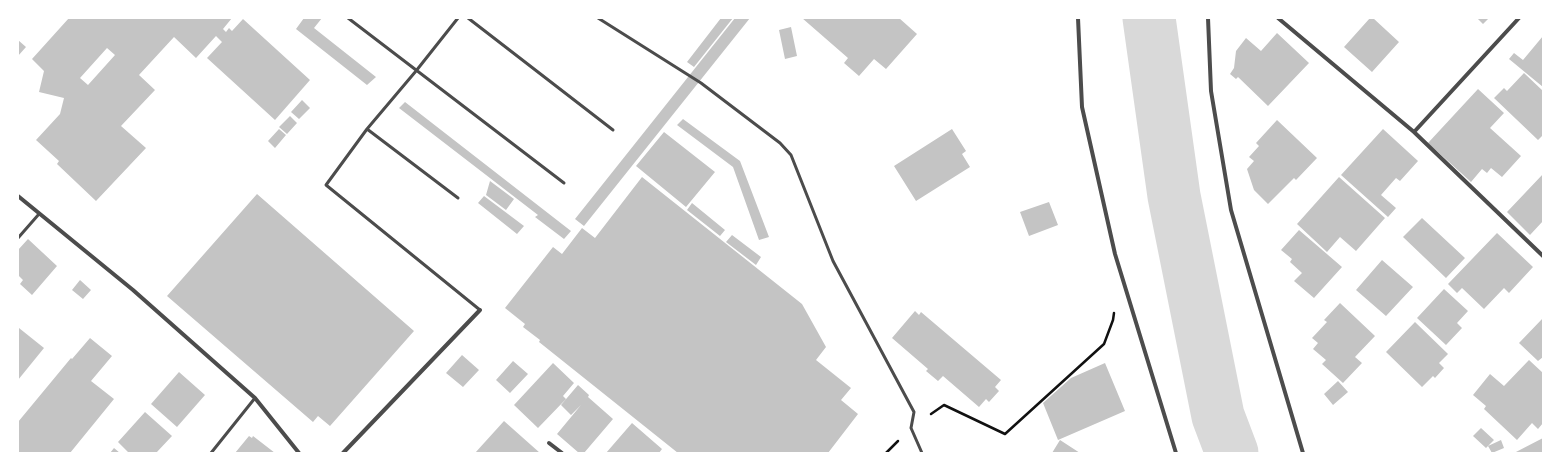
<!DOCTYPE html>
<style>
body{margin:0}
#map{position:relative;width:1561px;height:471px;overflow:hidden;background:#fff;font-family:"Noto Serif",serif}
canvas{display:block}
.frame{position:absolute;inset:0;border:19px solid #fff;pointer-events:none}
</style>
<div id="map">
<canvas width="1561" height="471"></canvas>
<div class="frame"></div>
</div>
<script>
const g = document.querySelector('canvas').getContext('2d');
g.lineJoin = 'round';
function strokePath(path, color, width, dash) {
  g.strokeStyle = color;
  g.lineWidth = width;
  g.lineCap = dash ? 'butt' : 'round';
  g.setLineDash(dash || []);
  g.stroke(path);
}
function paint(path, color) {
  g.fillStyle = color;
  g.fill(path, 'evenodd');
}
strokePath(new Path2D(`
 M1149 18 1174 196 1218 416 1232 453`), '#d9d9d9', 53);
paint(new Path2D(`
 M69 18H232L223 29 226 32 229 28 232 31 243 19 310 80 275 120 207 58 222 42 216 36 196 58 174 37 139 75 155 90 121 126 146 148 96 201 57 164 59 161 36 140 60 114 64 98 39 92 44 71 32 59ZM107 48 115 55 88 85 80 78Z
 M304 18H322L314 28 376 77 367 85 296 29Z
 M721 18H733L694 67 687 62Z
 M735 18H750L584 226 575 219Z
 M802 18H899L917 34 886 69 874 59 859 76 844 63 848 58Z
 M1370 18H1373L1399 42 1372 72 1344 47Z
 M1477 18H1489L1483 24Z
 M791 27 797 56 785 59 779 30Z
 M1277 33 1309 63 1268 106 1238 77 1236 79 1230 74 1234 68 1236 51 1246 38 1261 51Z
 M1543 36V87L1509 59 1514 53 1523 60Z
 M18 40 26 47 18 56Z
 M1524 73 1543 91V135L1538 140 1494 98 1504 88 1507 91Z
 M1478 89 1504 113 1490 128 1521 156 1502 177 1491 168 1487 173 1482 169 1471 182 1428 143Z
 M302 100 310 108 299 119 291 112Z
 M405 102 571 231 564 239 535 217 538 215 399 108Z
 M290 116 297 123 287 134 279 127Z
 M683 119 740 161 769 237 759 240 733 167 677 125Z
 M1277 120 1317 158 1296 180 1294 178 1268 204 1254 190 1247 169 1254 161 1249 157 1259 146 1256 143Z
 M279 129 286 135 275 148 268 141Z
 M952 129 966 151 962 154 970 167 916 201 894 166Z
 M1383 129 1418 161 1400 181 1396 178 1381 195 1396 208 1388 217 1341 175Z
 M664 132 715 172 686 207 636 166Z
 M1543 174V221L1530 235 1507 212Z
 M642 177 802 304 826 347 816 360 851 388 841 400 858 414 828 453H678L539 342 540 340 523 327 525 324 505 308 553 247 562 254 582 228 595 238Z
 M1339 177 1385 218 1356 251 1340 237 1327 252 1297 224Z
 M490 181 514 199 506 210 486 195Z
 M257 194 414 331 330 426 318 416 313 422 167 296Z
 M484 196 524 226 517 234 478 203Z
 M1049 202 1058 225 1029 236 1020 212Z
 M692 203 725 230 720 236 687 210Z
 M1422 218 1465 258 1446 278 1403 237Z
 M1299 230 1342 267 1314 298 1294 281 1302 273 1290 262 1292 259 1281 250Z
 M1497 233 1533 267 1509 293 1504 288 1484 309 1462 288 1457 293 1448 284Z
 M732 235 761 257 756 265 726 242Z
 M28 239 57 266 32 295 20 284 23 280 18 275V250Z
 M1382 260 1413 287 1386 316 1356 290Z
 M80 280 91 290 83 299 72 290Z
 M1444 289 1468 311 1457 323 1462 328 1446 345 1417 318Z
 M1340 303 1375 336 1355 357 1362 363 1343 383 1322 364 1326 360 1313 349 1318 343 1312 338 1327 322 1324 320Z
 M915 311 919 315 921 312 1001 380 995 387 999 391 989 402 986 399 979 407 943 376 938 381 926 371 928 369 892 338Z
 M1543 318V357L1538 361 1519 343Z
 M1415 322 1448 354 1439 363 1444 368 1435 378 1433 376 1422 387 1386 352Z
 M19 328 44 348 18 380V330Z
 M90 338 112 356 91 381 114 399 70 453H18V422L71 358 72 359Z
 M462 355 479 370 463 387 446 373Z
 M1529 360 1543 373V423L1538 429 1532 423 1517 440 1484 409 1486 406 1473 395 1490 374 1504 386Z
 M513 361 528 374 510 393 496 380Z
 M553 363 574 383 563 396 566 399 538 428 514 405Z
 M1105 363 1125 411 1058 440 1043 403 1071 378Z
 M179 372 205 395 177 427 151 404Z
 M1338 381 1348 392 1333 405 1324 394Z
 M578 385 589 395 588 397 613 419 584 453H579L557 434 581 405 571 415 561 405Z
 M145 412 172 436 156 453H129L118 442Z
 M504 421 540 453H475Z
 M632 423 662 449 659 453H606Z
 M1481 428 1494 440 1486 448 1473 436Z
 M249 436 252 438 253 436 275 453H235Z
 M1543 438V453H1514Z
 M1060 440 1080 453H1052Z
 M1501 440 1504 448 1492 453 1488 446Z
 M114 448 120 453H110Z`), '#c4c4c4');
strokePath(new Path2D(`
 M931 414 944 405 1005 434 1104 344 1113 320 1114 313
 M886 453 898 441`), '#111', 2.5);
strokePath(new Path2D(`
 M348 18 564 183
 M458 18 416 71 367 129 326 185 480 310
 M468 18 613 130
 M598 18 701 83 780 143 791 155 833 261 914 412 911 428 922 453
 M367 129 458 198
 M18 238 39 214
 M211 453 255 398`), '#4c4c4c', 3);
strokePath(new Path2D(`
 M1078 18 1082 107 1115 254 1176 453
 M1208 18 1211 91 1231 210 1303 453
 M1278 18 1414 132 1543 256
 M1414 132 1519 18
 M18 196 133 290 255 398 299 453
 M549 443 562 453
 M343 453 480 310`), '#4c4c4c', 4);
</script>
